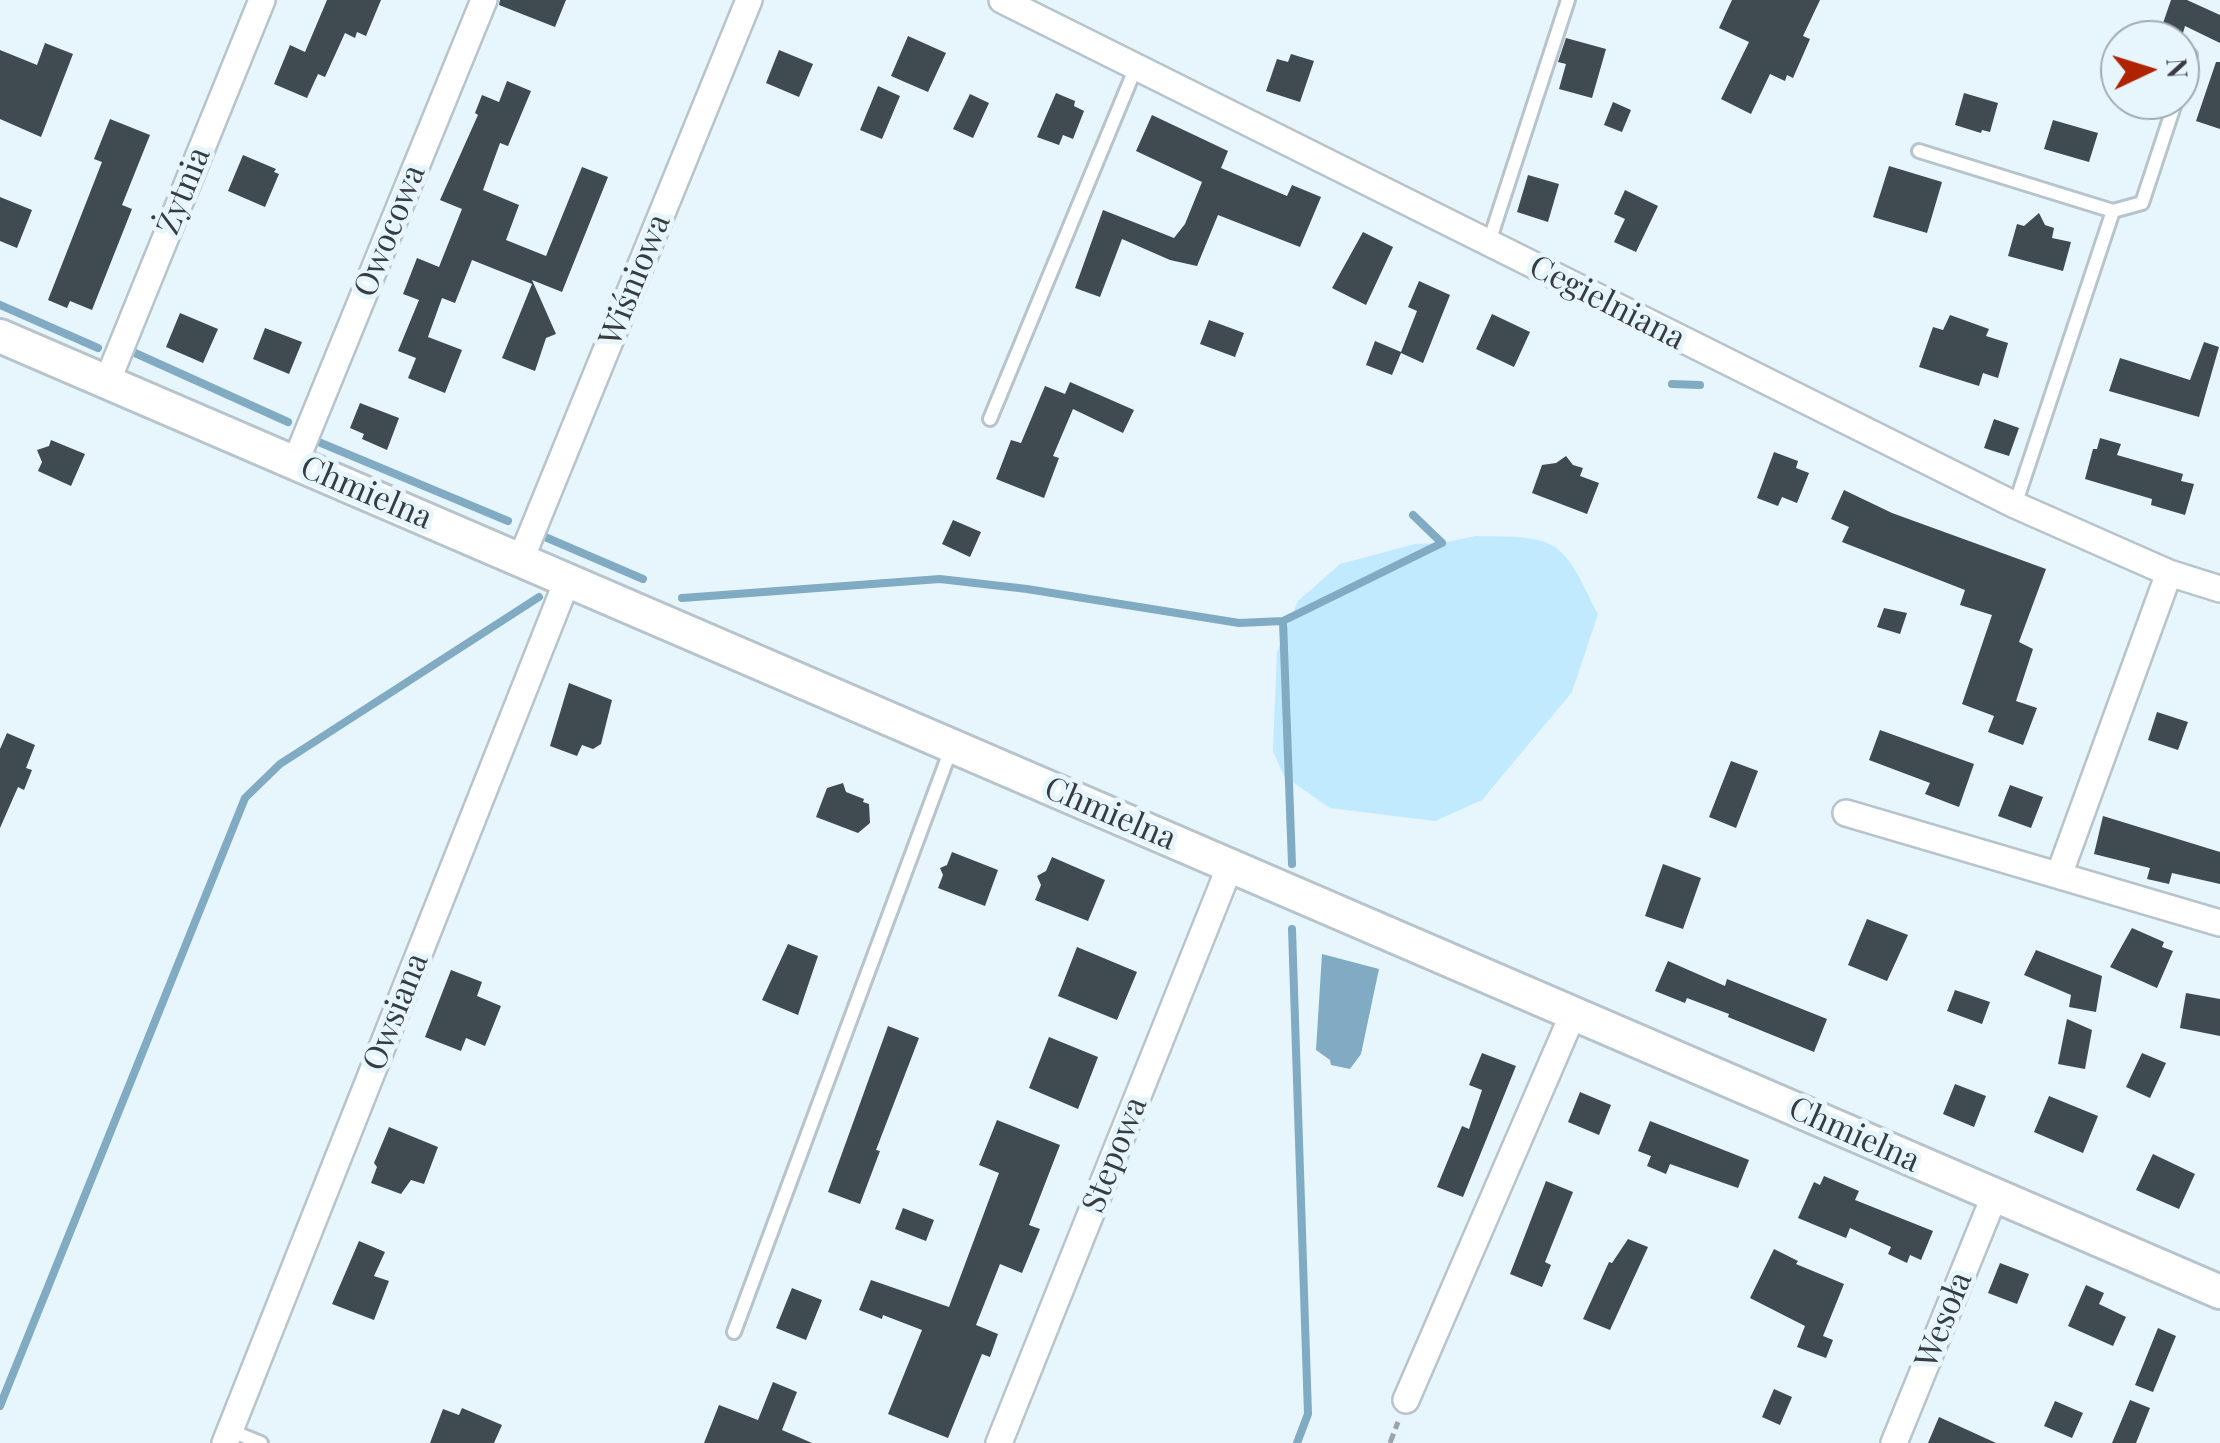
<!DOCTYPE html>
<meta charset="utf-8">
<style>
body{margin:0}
#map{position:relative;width:2220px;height:1443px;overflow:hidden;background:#e7f5fd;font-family:"Playfair Display",serif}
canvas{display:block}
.north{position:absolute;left:2100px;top:20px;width:100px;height:100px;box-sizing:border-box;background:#e7f5fd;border:2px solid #a1abb1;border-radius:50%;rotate:86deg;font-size:28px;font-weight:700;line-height:40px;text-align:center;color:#373c3f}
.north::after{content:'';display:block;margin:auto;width:35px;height:45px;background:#b02300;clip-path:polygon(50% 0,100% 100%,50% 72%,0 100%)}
</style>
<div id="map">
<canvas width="2220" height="1443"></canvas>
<div class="north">N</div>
</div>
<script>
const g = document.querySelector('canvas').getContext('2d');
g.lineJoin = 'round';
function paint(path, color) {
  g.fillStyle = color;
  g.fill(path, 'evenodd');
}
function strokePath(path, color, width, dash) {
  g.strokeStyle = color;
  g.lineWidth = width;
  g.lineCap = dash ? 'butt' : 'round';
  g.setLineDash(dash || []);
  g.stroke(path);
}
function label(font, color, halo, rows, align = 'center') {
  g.font = font + ' "Playfair Display",serif';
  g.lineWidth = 10;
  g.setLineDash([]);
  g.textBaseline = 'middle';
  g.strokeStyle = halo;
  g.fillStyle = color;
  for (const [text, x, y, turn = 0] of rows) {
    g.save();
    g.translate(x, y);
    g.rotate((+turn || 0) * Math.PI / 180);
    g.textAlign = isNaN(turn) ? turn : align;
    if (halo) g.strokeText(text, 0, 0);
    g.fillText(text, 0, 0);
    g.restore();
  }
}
paint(new Path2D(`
 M1476 536C1499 537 1535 534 1555 547 1575 561 1586 593 1598 614L1572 692 1482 800 1435 821 1330 808 1284 776 1273 751 1277 652 1298 601 1340 564 1415 544 1442 543Z`), '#c1e9ff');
paint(new Path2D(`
 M1322 954 1379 969 1361 1054 1350 1069 1331 1065 1330 1060 1316 1050Z`), '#81abc3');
strokePath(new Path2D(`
 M0 305 98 348
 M135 353 288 422
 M1672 384 1700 385
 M321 443 508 521
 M545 537 643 579
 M682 598 940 579 1027 589 1239 623 1283 621 1442 543 1413 515
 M1283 621 1292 864
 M1292 929 1308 1414 1297 1443
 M0 1406 245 798 280 764 539 597`), '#81abc3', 8);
paint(new Path2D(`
 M327 0H381L366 36 357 32 355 38 345 33 325 77 318 74 307 98 274 84 290 45 305 52Z
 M500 0H566L555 27 499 5Z
 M1732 0H1820L1803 36 1810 39 1793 78 1787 75 1785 81 1770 74 1751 114 1721 99 1749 42 1719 28Z
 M2171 0H2187L2220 15V43L2185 26 2183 33 2162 26Z
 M908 36 946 53 928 92 891 76Z
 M1566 38 1606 49 1592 98 1559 89 1566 64 1558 62Z
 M45 43 73 54 41 137 0 119V50L37 65Z
 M779 50 813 64 799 97 766 83Z
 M1291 54 1314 61 1300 102 1266 91 1277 59 1288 62Z
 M2216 62H2220V129L2196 121Z
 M507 81 531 91 508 146 500 143 483 190 519 205 506 240 546 256 582 167 608 177 562 292 532 280 556 334 546 338 535 371 502 358 532 284 472 260 455 303 442 298 428 337 462 350 445 393 408 378 416 358 398 351 419 300 403 294 417 258 439 267 462 209 440 200 478 115 475 113 482 95 499 102Z
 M878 86 900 96 882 139 860 130Z
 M1056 93 1075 101 1074 106 1084 111 1073 139 1063 135 1059 145 1037 137Z
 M1964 93 1998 103 1990 132 1982 130 1981 133 1955 125Z
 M970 94 989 103 973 138 953 129Z
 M1613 102 1631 110 1622 132 1604 125Z
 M1152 115 1228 151 1221 168 1287 196 1292 185 1321 197 1300 247 1218 215 1197 266 1170 260 1122 239 1100 297 1075 288 1103 210 1174 238 1185 224 1202 182 1136 151Z
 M110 119 150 135 122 205 132 209 92 310 70 301 67 308 48 300 102 162 94 159Z
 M2053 120 2098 133 2089 162 2044 149Z
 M243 155 276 169 274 172 279 174 265 207 228 191Z
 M1889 166 1942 182 1927 233 1873 217Z
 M1528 175 1559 184 1548 222 1517 212Z
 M1625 190 1658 206 1636 252 1614 242 1625 219 1614 214Z
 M0 197 32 210 17 248 0 241Z
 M2039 213 2045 225 2054 228 2052 238 2071 242 2063 271 2008 256 2017 224 2024 226Z
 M1363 232 1393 247 1366 305 1332 288Z
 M1419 281 1450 295 1423 363 1401 353 1392 375 1366 365 1375 341 1401 352 1417 311 1408 307Z
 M180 313 218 329 203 363 166 347Z
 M1492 314 1530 332 1514 367 1476 349Z
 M1950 315 1989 329 1986 336 2008 343 1998 378 1983 373 1979 386 1919 367 1933 327 1943 330Z
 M1209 320 1244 333 1235 357 1200 344Z
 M265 328 302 342 289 374 253 359Z
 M2204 342 2219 347 2199 417 2109 391 2120 358 2190 380Z
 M1070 382 1134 410 1123 433 1073 409 1053 456 1059 458 1044 498 996 479 1011 440 1021 443 1045 386 1065 394Z
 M360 403 399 418 387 450 362 439 364 434 350 428Z
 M1994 419 2019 428 2009 456 1984 448Z
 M2100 438 2121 444 2117 455 2183 474 2181 481 2194 484 2185 515 2151 505 2152 499 2085 479 2093 449H2097Z
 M51 440 85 454 71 486 38 471 42 462 37 450 49 446Z
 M1774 452 1798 461 1796 468 1809 473 1797 503 1782 497 1778 506 1757 498Z
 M1566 456 1573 465 1583 468 1580 476 1599 483 1587 514 1532 493 1542 465 1556 463Z
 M1844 490 1892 513 2046 569 2019 642 2033 649 2016 701 2037 708 2023 745 1988 732 1994 716 1962 704 1992 615 1960 605 1965 590 1842 542 1849 527 1831 519Z
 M953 520 981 532 970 557 942 544Z
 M1884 608 1907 613 1900 634 1877 627Z
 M569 683 612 700 601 744 593 749 582 745 577 756 550 746Z
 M2157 712 2188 722 2178 750 2148 740Z
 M1880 730 1974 764 1959 807 1925 794 1930 783 1869 760Z
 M7 733 35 745 26 768 32 770 24 790 18 787 0 828V749Z
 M1731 761 1758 771 1736 828 1709 817Z
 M843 783 846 792 864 799 863 802 869 804 870 823 858 833 816 817 827 788Z
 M2010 785 2043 797 2031 828 1998 816Z
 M2103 816 2220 852V884L2172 873 2169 884 2147 879 2150 868 2094 854Z
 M952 852 998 870 985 906 938 888 943 875 940 868 947 865Z
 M1052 857 1105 880 1088 921 1035 900 1041 885 1037 876 1046 871Z
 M1663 864 1701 878 1683 929 1645 916Z
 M1867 919 1908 935 1887 981 1848 965Z
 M2132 928 2164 942 2162 947 2173 951 2157 988 2110 967Z
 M788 944 818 956 798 1015 762 1000Z
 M1077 947 1137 972 1117 1020 1058 996Z
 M2036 950 2102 976 2096 1012 2069 1007 2071 995 2024 975Z
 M1668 961 1725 986 1727 979 1827 1019 1814 1052 1728 1017 1729 1014 1687 998 1685 1003 1655 991Z
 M451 970 482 982 477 996 501 1006 485 1046 466 1038 461 1051 425 1037Z
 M1955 990 1990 1002 1982 1024 1947 1011Z
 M2186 993 2220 999V1036L2180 1028Z
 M2067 1019 2092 1030 2085 1069 2058 1064Z
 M888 1026 919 1038 876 1150 880 1151 860 1204 828 1192Z
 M1049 1037 1098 1057 1078 1109 1029 1088Z
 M1482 1053 1516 1066 1463 1197 1437 1187 1462 1126 1469 1129 1482 1090 1469 1085Z
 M2142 1053 2166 1063 2150 1098 2126 1087Z
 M1955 1084 1986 1096 1974 1127 1943 1114Z
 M1580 1092 1611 1105 1599 1135 1568 1122Z
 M2049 1096 2098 1116 2083 1153 2034 1132Z
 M997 1120 1060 1145 1029 1225 1040 1229 1022 1273 1000 1264 976 1325 998 1334 990 1357 982 1354 948 1438 888 1414 922 1330 883 1315 882 1319 859 1310 871 1280 949 1307 999 1173 979 1165Z
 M1650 1121 1749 1160 1738 1188 1670 1164 1666 1174 1647 1166 1651 1156 1638 1151Z
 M389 1127 438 1147 424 1184 411 1180 401 1194 371 1183 377 1167 374 1163Z
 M2153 1154 2195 1174 2179 1209 2136 1190Z
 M1824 1176 1859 1191 1855 1200 1933 1231 1921 1260 1910 1255 1907 1263 1888 1254 1891 1247 1850 1228 1846 1238 1798 1218 1814 1182 1820 1185Z
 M1546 1181 1573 1192 1545 1262 1551 1265 1542 1287 1510 1274Z
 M903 1208 934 1220 926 1241 895 1229Z
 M1628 1239 1648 1247 1610 1330 1583 1319 1609 1262 1612 1263Z
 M359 1241 385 1252 374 1276 389 1281 374 1320 332 1304Z
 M1774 1249 1798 1261 1796 1264 1844 1284 1823 1336 1833 1340 1826 1358 1797 1347 1805 1326 1750 1298Z
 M2000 1263 2029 1274 2017 1304 1988 1293Z
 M2086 1285 2104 1293 2099 1304 2126 1317 2113 1346 2068 1326Z
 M792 1288 822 1300 806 1340 776 1328Z
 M2158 1328 2176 1336 2153 1392 2135 1385Z
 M773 1382 797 1392 782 1430 812 1443H704L719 1405 758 1420Z
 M1774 1389 1792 1397 1780 1425 1762 1417Z
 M2130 1400 2150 1408 2136 1443H2112Z
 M2055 1401 2083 1413 2072 1438 2044 1426Z
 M462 1408 502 1425 494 1443H430L443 1409 459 1415Z
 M1939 1417 1996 1443H1928Z`), '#3f4a51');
const service = new Path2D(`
 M2180 87 2190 55
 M1919 151 2113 211
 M1489 242 1568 0
 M990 419 1136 67
 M2015 505 2113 211 2142 203 2176 100
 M734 1332 951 749
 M229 1430 261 1443`);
const minor = new Path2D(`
 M1002 0 2015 505 2169 573 2220 589
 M107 382 262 0
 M295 463 484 0
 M521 559 749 0
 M1846 813 2220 923
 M2059 875 2169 573
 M1406 1400 1573 1014
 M225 1443 567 581
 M999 1443 1230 866
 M1894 1443 1994 1197`);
const tertiary = new Path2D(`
 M0 336 2220 1292`);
strokePath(service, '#b7c4cc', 18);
strokePath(minor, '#b7c4cc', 30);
strokePath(tertiary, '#b7c4cc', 38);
strokePath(new Path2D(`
 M1390 1443 1398 1422`), '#9aa4aa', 5, [10, 5]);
strokePath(service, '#fff', 12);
strokePath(minor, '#fff', 25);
strokePath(tertiary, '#fff', 32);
label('32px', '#373c3f', '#e7f5fd', [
 ["Żytnia",184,191,-68],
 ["Owocowa",390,231,-68],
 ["Wiśniowa",635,280,-68],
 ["Cegielniana",1607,303,27],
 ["Chmielna",366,493,23],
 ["Chmielna",1110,814,23],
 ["Owsiana",396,1012,-68],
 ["Chmielna",1854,1135,24],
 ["Stepowa",1115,1155,-68],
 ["Wesoła",1944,1320,-68]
]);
</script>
